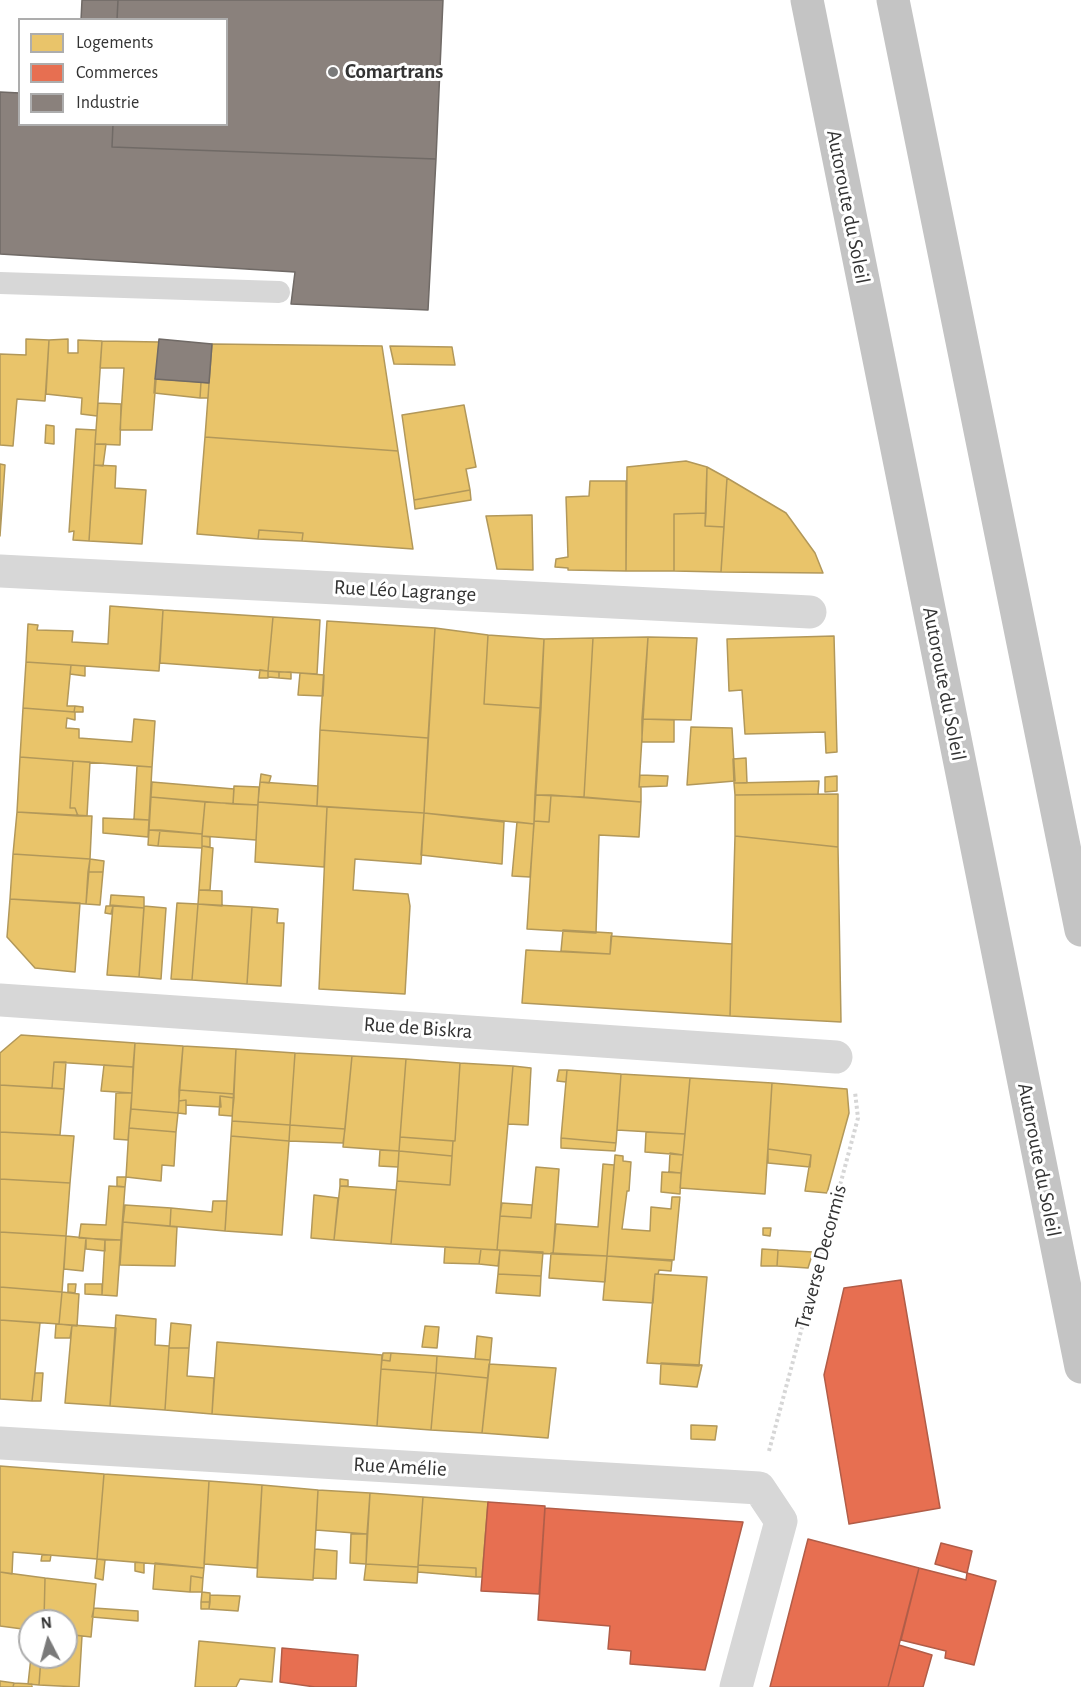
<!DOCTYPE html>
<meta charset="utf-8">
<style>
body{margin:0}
#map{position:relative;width:1081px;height:1687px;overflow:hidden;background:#fff;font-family:"Alegreya Sans",sans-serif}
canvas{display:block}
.legend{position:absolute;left:18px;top:18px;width:210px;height:108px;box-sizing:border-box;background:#fff;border:2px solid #adadad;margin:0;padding:8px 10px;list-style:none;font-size:18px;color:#333}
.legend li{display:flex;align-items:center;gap:12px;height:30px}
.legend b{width:30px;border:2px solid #adadad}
.north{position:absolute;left:18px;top:1609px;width:60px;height:60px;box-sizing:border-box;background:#fff;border:2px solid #adadad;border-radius:50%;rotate:354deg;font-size:16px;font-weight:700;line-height:24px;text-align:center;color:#333}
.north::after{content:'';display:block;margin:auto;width:21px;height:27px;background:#7a7a7a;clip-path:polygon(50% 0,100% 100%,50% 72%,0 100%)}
</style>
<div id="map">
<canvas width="1081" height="1687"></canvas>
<ul class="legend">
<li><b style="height:16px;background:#e9c46a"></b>Logements</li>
<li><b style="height:16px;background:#e76f51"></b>Commerces</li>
<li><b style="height:16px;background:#8a817c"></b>Industrie</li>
</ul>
<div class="north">N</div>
</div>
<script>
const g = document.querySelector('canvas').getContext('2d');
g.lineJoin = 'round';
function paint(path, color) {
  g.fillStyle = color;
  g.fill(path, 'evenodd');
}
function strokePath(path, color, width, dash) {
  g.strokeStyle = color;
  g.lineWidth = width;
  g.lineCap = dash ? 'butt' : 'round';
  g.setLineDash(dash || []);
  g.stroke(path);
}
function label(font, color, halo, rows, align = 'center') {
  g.font = font + ' "Alegreya Sans",sans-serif';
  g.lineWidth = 6;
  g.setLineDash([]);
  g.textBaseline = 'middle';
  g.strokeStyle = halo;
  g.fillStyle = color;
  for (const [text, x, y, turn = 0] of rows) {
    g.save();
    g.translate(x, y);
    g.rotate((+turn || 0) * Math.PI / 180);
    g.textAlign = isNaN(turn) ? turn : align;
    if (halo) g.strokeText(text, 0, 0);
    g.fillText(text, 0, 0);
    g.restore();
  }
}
const homes = new Path2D(`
 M26 339 49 340 45 401 17 399 13 446 0 445V354L26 355Z
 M68 339V353H78V340L102 341 97 416 81 414 82 398 46 394 49 340Z
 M102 341 159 342 152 430H120L124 368H100Z
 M212 344 382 346 398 451 205 437Z
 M390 346 452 347 455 365 394 364Z
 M155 379 201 382 200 398 154 393Z
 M201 382 209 383 208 398H200Z
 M98 403 121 404 120 445 95 444Z
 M464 405 476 467 466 469 470 490 414 500 402 415Z
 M46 425 54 426V444L45 443Z
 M76 429 96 430 89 541 73 540 74 531 69 532Z
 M205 437 398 451 413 549 302 541 303 533 259 530 258 539 197 534Z
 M95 444H106L103 466 94 465Z
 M686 461 707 467 706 513 674 514V571H626L627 467Z
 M0 464 5 465 0 536Z
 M94 465 116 466 115 488 146 490 142 544 89 541Z
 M707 467 727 478 724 527 705 526Z
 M727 478 786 513 815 553 823 573 721 572Z
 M590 481H626V571L568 570V568L555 567 556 559 568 557 566 497 589 496Z
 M470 490 471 500 415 509 414 500Z
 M706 513 705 526 724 527 721 572 674 571V514Z
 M532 515 533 570 497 569 486 516Z
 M259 530 303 533 302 541 258 539Z
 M110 606 163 610 159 671 26 662 28 624 38 625 37 630 73 631 72 642 108 644Z
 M163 610 273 617 268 671 160 663Z
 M273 617 320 620 317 674 268 671Z
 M327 621 435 628 428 738 320 730Z
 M435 628 488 635 484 704 541 708 534 824 424 813Z
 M488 635 544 639 541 708 484 704Z
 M834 636 837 752 826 753 825 732 745 734 742 690 729 691 727 639Z
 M648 637 697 638 691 720 642 719Z
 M648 637 639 787H641V802L584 797 593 638Z
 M593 638 584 797 535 795 544 639Z
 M26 662 71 665 67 706H75L74 712 23 708Z
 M71 665 85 666V676L70 674Z
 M260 670 268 671V678H259Z
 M268 671 279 672V678L268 677Z
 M279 672H291V679L279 678Z
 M300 673 324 675 323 696 298 695Z
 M75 706 83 707V712H74Z
 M23 708 75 712V720L67 718 66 728 79 729V738L132 742 134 719 155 721 152 767 20 757Z
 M642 719 674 720V742H642Z
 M691 727 732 728 735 781 687 785Z
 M320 730 428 738 424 813 317 806Z
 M20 757 73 761 70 808H75L78 816 17 812Z
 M746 758 747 783H734L733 759Z
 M73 761 90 762 87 816H78L75 808H70Z
 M137 766 152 767 149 820 134 819Z
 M261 774 271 776 269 783 260 782Z
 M640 775 668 776 667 786 639 787Z
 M837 776V791L825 792V777Z
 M819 781 818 794 735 795 734 783Z
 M152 782 234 789 233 804 151 797Z
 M260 782 318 786 317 806 258 802Z
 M234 786 259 787 258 805 233 804Z
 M838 794V847L735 836V795Z
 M535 795H551L549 822 534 821Z
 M551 795 641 802 639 837 599 835 596 933 527 929 534 821 549 822Z
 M151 797 205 802 202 834 149 830Z
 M205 802 258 805 256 840 202 836Z
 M258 802 327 807 324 867 255 862Z
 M327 807 424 813 421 864 355 859 353 890 408 894 410 906 405 994 319 989Z
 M17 812 92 816 90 859 13 854Z
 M424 813 504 822 502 864 421 855Z
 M103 818 149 820 148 837 103 833Z
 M517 822 534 824 530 877 512 876Z
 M149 830H160L158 846 148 845Z
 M160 830 202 834V848L158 846Z
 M202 836 210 837V847L202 846Z
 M735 836 838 847 841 1022 730 1016Z
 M202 846 213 848 210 890H199Z
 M13 854 90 859 86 904 10 899Z
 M90 859 104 861 103 872H88Z
 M88 872H103L100 905 86 904Z
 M199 890 222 891V906L198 904Z
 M111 895 144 897V908L110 905Z
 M10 899 80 903 75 972 35 968 7 937Z
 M177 903 198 904 192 980 171 979Z
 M198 904 252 907 247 984 192 980Z
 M106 906H113L111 914 105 913Z
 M113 906 144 908 139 977 107 975Z
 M144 906 166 908 161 979 139 977Z
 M252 907 278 909 277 923H284L281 986 247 984Z
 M563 930 612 933 610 954 561 951Z
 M611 936 732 944 730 1016 522 1003 526 950 610 954Z
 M21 1035 135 1043 133 1067 54 1062 52 1088 0 1085V1053Z
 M135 1043 183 1046 178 1113 131 1109Z
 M183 1046 236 1049 234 1094 179 1090Z
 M236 1049 295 1053 290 1125 232 1121Z
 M295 1053 352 1056 345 1129 290 1125Z
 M352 1056 406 1059 399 1151 343 1147Z
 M406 1059 460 1063 455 1141 400 1137Z
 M54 1062H66L64 1089 52 1088Z
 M460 1063 513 1066 497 1250 391 1244 397 1181 450 1185 453 1141H455Z
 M104 1065 133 1067 132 1093 101 1091Z
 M513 1066 531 1068 528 1125 508 1124Z
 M559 1070H567L566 1082 557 1081Z
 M567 1070 621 1074 616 1143 561 1138Z
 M621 1074 690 1078 685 1134 617 1130Z
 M690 1078 772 1083 765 1194 680 1188Z
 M772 1083 847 1089 849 1113 827 1193 805 1191 811 1155 768 1149Z
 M0 1085 64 1089 60 1135 0 1132Z
 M179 1090 234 1094V1098L220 1096 221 1107 186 1105V1100L179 1101Z
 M116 1093H132L128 1140 114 1139Z
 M220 1096 234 1098 232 1116 219 1115Z
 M186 1100V1114L178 1113 179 1101Z
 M131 1109 178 1113 176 1132 129 1128Z
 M232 1121 290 1125 289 1141 231 1136Z
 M290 1125 345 1129 343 1143 289 1141Z
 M129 1128 176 1132 174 1166 162 1165 161 1181 126 1177Z
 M0 1132 74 1136 70 1183 0 1179Z
 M646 1132 685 1134 683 1155 645 1152Z
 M231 1136 289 1141 282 1235 225 1231Z
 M400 1137 453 1141 452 1156 399 1151Z
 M561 1138 616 1143 615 1151 561 1148Z
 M768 1149 811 1155 810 1167 768 1163Z
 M380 1150 399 1151 398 1167 379 1166Z
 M399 1151 452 1156 450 1185 397 1181Z
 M670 1153 683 1155 681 1173 669 1172Z
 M615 1155 623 1156V1161L631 1162 629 1191H627L622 1229 650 1231 651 1207 671 1209 672 1197H680L674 1260 607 1256Z
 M603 1164 614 1165 607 1256 553 1254 556 1224 598 1227Z
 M536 1167 559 1169 553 1254 497 1250 500 1216 531 1218Z
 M662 1172 681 1173 680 1194 661 1192Z
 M117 1177H126L125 1187 117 1186Z
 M0 1179 70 1183 66 1236 0 1232Z
 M340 1179 348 1180V1186H340Z
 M109 1186 125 1187 121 1240 79 1238 81 1224 106 1225Z
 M340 1186 396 1190 391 1244 334 1240Z
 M314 1195 338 1198 334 1240 311 1238Z
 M213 1201H227L225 1231 170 1226 171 1208 212 1212Z
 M502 1203 532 1205 531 1218 500 1216Z
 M125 1205 171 1208 170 1226 123 1222Z
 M123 1222 177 1227 175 1266 120 1265Z
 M763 1228H771L770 1236 763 1235Z
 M0 1232 66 1236 62 1292 0 1287Z
 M66 1236 86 1238 83 1271 64 1269Z
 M86 1238 105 1240V1251L86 1249Z
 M105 1240H121L117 1296 102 1295Z
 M445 1247 481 1249 479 1264 444 1263Z
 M481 1249 500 1250 498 1266 479 1264Z
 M762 1249 778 1250 777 1266H761Z
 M500 1250 543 1252 541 1276 498 1274Z
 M778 1250 813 1252 808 1268 777 1266Z
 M551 1253 607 1256 605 1282 549 1278Z
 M607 1256 672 1261 671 1271 659 1270 658 1274H655L653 1303 603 1300Z
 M498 1274 541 1276 540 1296 496 1293Z
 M655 1274 707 1277 699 1366 647 1363Z
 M68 1284H76L75 1293 68 1292Z
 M85 1284H102V1295L85 1294Z
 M0 1287 62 1292 59 1324 0 1320Z
 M62 1292 79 1294 77 1326 59 1324Z
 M116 1315 156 1319 155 1345 169 1346V1348L165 1410 110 1406Z
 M0 1320 40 1323 32 1401 0 1399Z
 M171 1323 191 1325 189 1348H169Z
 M56 1324 72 1325 70 1338H55Z
 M72 1325 116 1328 110 1406 65 1403Z
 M425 1326 439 1327 437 1348 422 1347Z
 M477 1336 492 1338 490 1360 475 1359Z
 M217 1342 382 1355 377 1426 212 1414Z
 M169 1348H189L187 1376 214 1378 212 1414 165 1410Z
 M383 1353H391L390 1361 382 1360Z
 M391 1353 437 1356 436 1373 381 1369 382 1360 390 1361Z
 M437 1356 490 1360 488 1378 436 1373Z
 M661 1363 702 1365 697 1387 660 1384Z
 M489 1364 556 1368 548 1438 482 1433Z
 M381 1369 436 1373 431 1430 377 1426Z
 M35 1373H43L41 1401H32Z
 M436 1373 488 1378 482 1433 431 1430Z
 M691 1425 717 1426 715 1440 691 1439Z
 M0 1466 104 1474 97 1559 13 1552 12 1574 0 1572Z
 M104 1474 209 1481 204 1568 97 1559Z
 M209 1481 262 1485 257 1568 204 1564Z
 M262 1485 318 1490 313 1580 257 1577Z
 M318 1490 370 1493 367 1534 316 1530Z
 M370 1493 423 1497 418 1567 366 1564Z
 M423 1497 488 1502 482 1577H476V1568L418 1565Z
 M351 1534H367L366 1564 350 1563Z
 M315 1549 337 1551 336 1579 313 1578Z
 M42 1555H51L50 1561H41Z
 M97 1559 105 1560 103 1580 95 1578Z
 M135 1562 144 1563V1573L135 1571Z
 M155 1563 204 1568 203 1578 191 1576 190 1592 153 1589Z
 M366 1564 418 1567 417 1583 364 1580Z
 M418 1565 476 1568V1577L418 1572Z
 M0 1572 45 1578 44 1621H30V1630L0 1626Z
 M191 1576 203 1578 202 1592H190Z
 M45 1578 96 1584 91 1637 66 1634V1621H44Z
 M202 1592 210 1593V1602H201Z
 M210 1595 240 1596 238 1611 209 1609Z
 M201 1602H210L209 1609H201Z
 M94 1608 138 1611V1621L92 1617Z
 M66 1634 82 1636 79 1687 39 1685 41 1657H66Z
 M199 1641 275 1648 272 1682 240 1679 236 1687H195Z
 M31 1657 41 1658 39 1685 28 1684Z
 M0 1681 14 1683 13 1687H0Z
 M14 1683 32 1684V1687H13Z`);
paint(homes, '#e9c46a');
strokePath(homes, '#b2985a', 1.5);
const shops = new Path2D(`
 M901 1280 940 1508 849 1524 824 1375 844 1288Z
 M488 1502 545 1506 539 1594 481 1591Z
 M545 1508 743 1522 705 1670 630 1664 631 1651 608 1649 610 1626 538 1620Z
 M808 1539 919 1568 888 1687H770Z
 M941 1543 972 1551 967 1573 935 1564Z
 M919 1568 966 1580 967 1573 996 1581 974 1665 945 1658 946 1651 901 1640Z
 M899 1645 932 1655 923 1687H888Z
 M282 1648 358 1655 356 1687H315L280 1682Z`);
paint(shops, '#e76f51');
strokePath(shops, '#b15d48', 1.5);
const industry = new Path2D(`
 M82 0H118L117 20H81Z
 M118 0H443L436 159 112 147 113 124H226V20H117Z
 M0 92 20 93V124H113L112 147 436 159 428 310 291 304 295 272 0 254Z
 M159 339 212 344 209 383 155 379Z`);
paint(industry, '#8a817c');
strokePath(industry, '#706a66', 1.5);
strokePath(new Path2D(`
 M769 1451 858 1118 855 1092`), '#d6d6d6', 4, [3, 3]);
strokePath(new Path2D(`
 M0 283 279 292`), '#d7d7d7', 22);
strokePath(new Path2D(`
 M0 571 810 612
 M0 1000 836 1057
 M0 1443 759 1488 781 1521 736 1687`), '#d7d7d7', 33);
strokePath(new Path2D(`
 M807 0 1081 1367
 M893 0 1081 930`), '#c4c4c4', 33);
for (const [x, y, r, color] of [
 [333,72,6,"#7a7a7a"]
]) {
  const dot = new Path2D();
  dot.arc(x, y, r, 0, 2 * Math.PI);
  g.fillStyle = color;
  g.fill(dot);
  strokePath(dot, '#fff', 2);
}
label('bold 21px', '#333', '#fff', [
 ["Comartrans",345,72]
], 'left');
label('21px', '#333', '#fff', [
 ["Autoroute du Soleil",848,207,79],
 ["Rue Léo Lagrange",405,591,3],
 ["Autoroute du Soleil",944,684,79],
 ["Rue de Biskra",418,1028,4],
 ["Autoroute du Soleil",1039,1160,79],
 ["Traverse Decormis",821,1257,-75],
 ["Rue Amélie",400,1467,3]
]);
</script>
